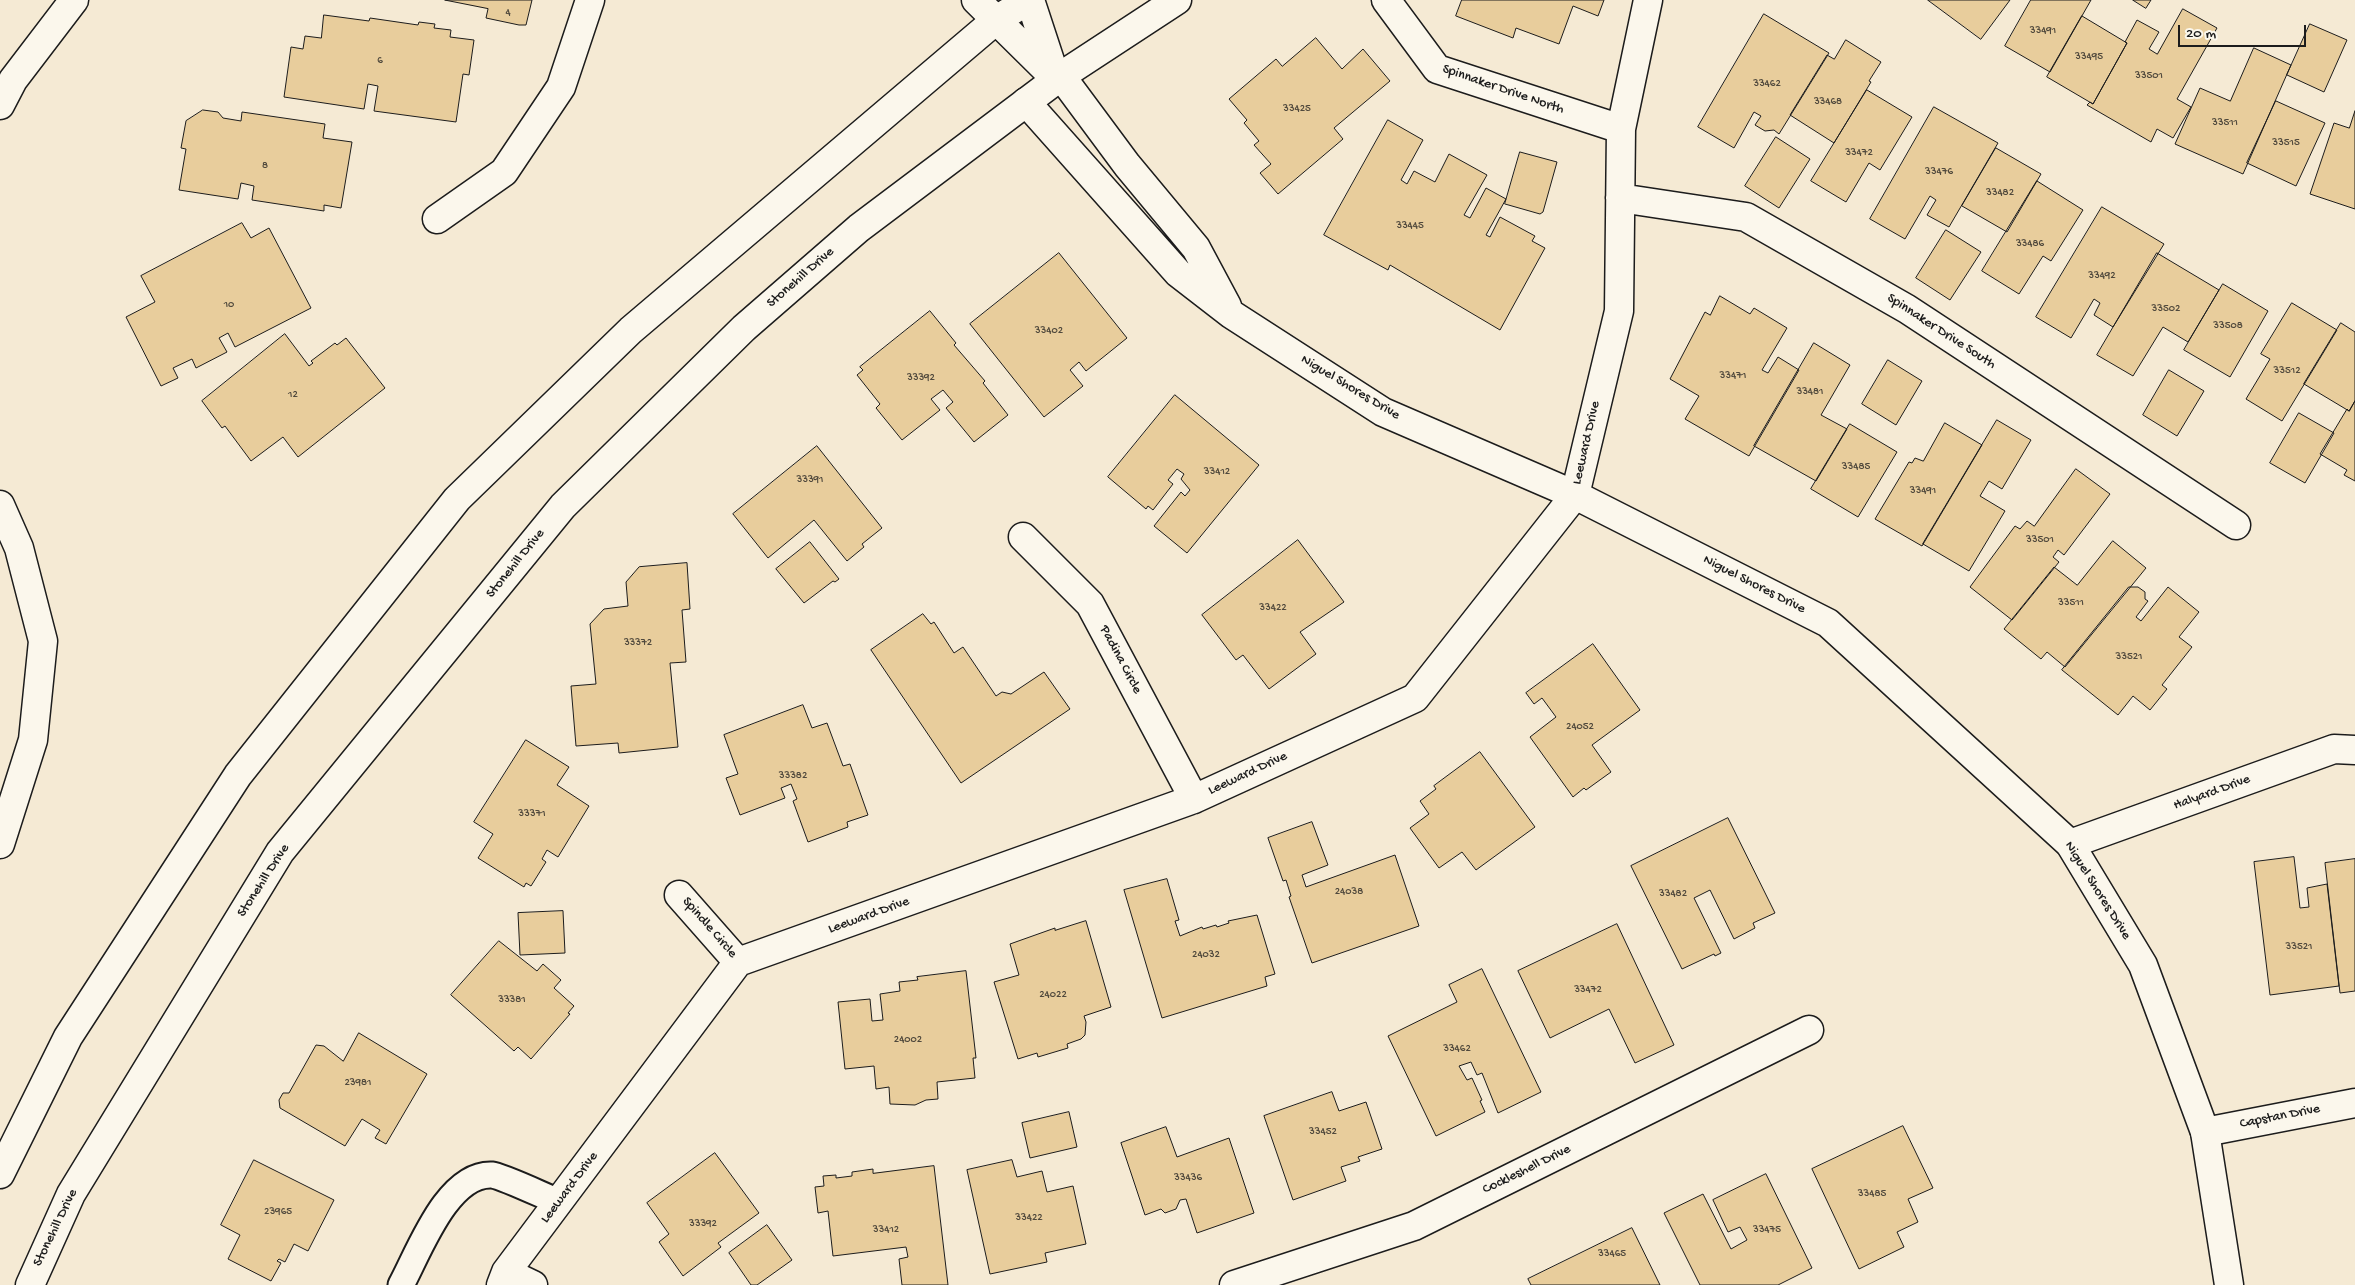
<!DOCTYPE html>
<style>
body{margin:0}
#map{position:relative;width:2355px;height:1285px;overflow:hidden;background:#f5ead4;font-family:"Gochi Hand",sans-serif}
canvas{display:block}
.scale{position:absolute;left:2178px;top:25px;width:128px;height:22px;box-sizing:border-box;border:2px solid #1c1c1c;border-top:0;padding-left:6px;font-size:15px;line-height:18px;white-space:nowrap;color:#1c1c1c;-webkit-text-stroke:4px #fbf7ec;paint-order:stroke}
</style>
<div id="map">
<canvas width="2355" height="1285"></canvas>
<div class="scale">20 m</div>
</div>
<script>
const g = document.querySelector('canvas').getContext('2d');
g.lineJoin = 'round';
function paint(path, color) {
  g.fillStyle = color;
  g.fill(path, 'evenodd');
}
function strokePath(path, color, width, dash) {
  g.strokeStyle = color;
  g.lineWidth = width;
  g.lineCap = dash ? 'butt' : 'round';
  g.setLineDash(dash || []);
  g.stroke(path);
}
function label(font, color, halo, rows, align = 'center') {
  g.font = font + ' "Gochi Hand",sans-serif';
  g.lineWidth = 4;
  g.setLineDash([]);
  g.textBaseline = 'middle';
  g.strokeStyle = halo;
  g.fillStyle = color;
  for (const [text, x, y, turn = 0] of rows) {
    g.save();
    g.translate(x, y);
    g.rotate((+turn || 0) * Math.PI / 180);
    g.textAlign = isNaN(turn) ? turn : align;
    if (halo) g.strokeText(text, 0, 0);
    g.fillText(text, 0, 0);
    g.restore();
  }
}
const building = new Path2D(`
 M445 0H532L526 25H519L486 18 488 9Z
 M1462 0H1604L1598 16 1573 6 1559 44 1516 28 1513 38 1456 16Z
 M1928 0H2010L1981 39Z
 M2031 0H2091L2050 72 2005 46Z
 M2133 0H2151L2146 8Z
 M2183 9 2217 28 2177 99 2191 107 2173 138 2157 129 2151 142 2087 105 2090 102 2093 104 2127 43 2125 42 2137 20 2159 32 2149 49 2157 54Z
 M1764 14 1829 53 1779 134 1774 130 1765 131 1755 125 1761 116 1754 112 1734 148 1698 127Z
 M324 15 369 21 370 18 418 25 419 22 435 24 434 28 451 30 450 37 474 40 469 75 463 74 456 122 374 111 378 86 368 84 364 109 284 97 291 47 303 49 305 36 321 38Z
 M2082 16 2127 43 2093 104 2047 77Z
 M2310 24 2347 40 2324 92 2287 75Z
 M1316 38 1342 69 1363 49 1390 81 1334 128 1343 139 1278 194 1260 173 1271 164 1254 145 1259 141 1244 123 1247 120 1229 99 1276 59 1282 66Z
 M1846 40 1881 62 1869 81 1871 82 1834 143 1790 115 1827 55 1834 59Z
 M2254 48 2291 65 2243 174 2175 144 2200 88 2230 101Z
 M1867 90 1912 117 1880 170 1869 163 1846 202 1811 181Z
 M2276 101 2325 123 2296 186 2247 163Z
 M1934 107 1998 143 1949 227 1927 215 1936 200 1930 196 1905 239 1870 219Z
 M203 110 218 112 223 118 241 121 242 112 325 124 323 138 352 142 341 208 324 205V211L252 200 254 186 241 183 238 199 179 190 186 149 181 148 186 121Z
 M2355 111V209L2310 194 2334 123 2349 128Z
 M1388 120 1423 140 1401 180 1407 184 1414 171 1435 182 1449 154 1487 175 1464 215 1470 218 1486 188 1506 199 1486 235 1490 237 1500 217 1535 236 1532 241 1545 248 1500 330 1390 265 1388 270 1324 235Z
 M1776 137 1810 159 1779 208 1745 186Z
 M1996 148 2041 174 2007 232 1962 206Z
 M1520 152 1557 162 1543 212 1540 214 1505 204Z
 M2037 181 2083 210 2051 261 2043 256 2019 294 1982 271Z
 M2102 207 2164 244 2113 327 2094 315 2100 303 2094 299 2071 338 2036 317Z
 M242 223 251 238 269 228 311 308 235 347 228 333 219 338 227 352 196 368 192 359 173 368 178 378 161 386 126 317 155 302 141 276Z
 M1946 230 1981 252 1950 300 1916 278Z
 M1059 253 1127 338 1086 371 1079 362 1070 370 1083 386 1044 417 970 324Z
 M2157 253 2219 290 2188 342 2163 327 2133 376 2097 355Z
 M2223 284 2268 311 2230 377 2184 350Z
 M1720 296 1750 314 1754 308 1787 328 1762 370 1768 373 1778 357 1799 370 1749 456 1685 419 1699 396 1670 379 1705 312 1710 315Z
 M2292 303 2337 330 2282 421 2246 399 2270 359 2261 354Z
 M930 311 956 343 954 345 985 381 983 383 1008 415 974 442 946 408 953 402 943 390 931 399 940 410 902 440 876 408 880 404 857 375 863 370 860 367Z
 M2341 323 2355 332V401L2349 411 2304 384Z
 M285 334 309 366 313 363 311 361 335 343 337 345 346 338 385 388 298 457 283 437 251 461 225 426 222 428 202 401Z
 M1814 343 1850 365 1821 415 1847 429 1816 481 1754 446Z
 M1888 360 1922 381 1896 425 1862 404Z
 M2169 370 2204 391 2177 436 2143 415Z
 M1175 395 1259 465 1187 553 1154 526 1181 492 1185 496 1190 490 1181 479 1184 474 1177 469 1168 480 1173 484 1153 510 1148 506 1146 509 1108 477Z
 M2355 401V481L2344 475 2347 470 2320 454 2347 409 2349 411Z
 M2299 413 2334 433 2305 483 2270 463Z
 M1997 420 2031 440 2002 489 1989 481 1980 496 2005 511 1969 571 1923 544Z
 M1945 423 1982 445 1922 546 1875 519 1909 462 1912 463 1915 458 1923 461Z
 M1850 424 1897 452 1858 517 1811 489Z
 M817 446 882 528 862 544 864 547 847 561 814 520 768 558 733 514Z
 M2076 469 2110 494 2064 555 2058 550 2053 557 2059 562 2012 620 1970 587 2015 526 2020 529 2027 521 2034 526Z
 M1298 540 1344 602 1300 632 1316 654 1269 689 1243 655 1236 660 1202 615Z
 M2113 541 2146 568 2065 667 2047 652 2041 659 2004 629 2054 567 2077 585Z
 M810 542 839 579 835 582 833 581 804 603 776 569Z
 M687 563 690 609 682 610 686 662 670 663 678 747 619 753 618 743 576 746 571 686 596 684 590 624 604 609 628 606 626 582 639 567Z
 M2129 587H2138L2145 592V599L2148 601 2136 617 2141 621 2168 587 2199 612 2179 637 2192 647 2162 685 2167 689 2150 710 2133 696 2118 715 2062 670Z
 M923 614 931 624 934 622 954 653 963 647 996 696 1002 692 1011 694 1044 672 1070 709 961 783 871 650Z
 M1593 644 1640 710 1592 745 1611 772 1586 790 1584 788 1573 797 1530 737 1556 717 1542 698 1534 704 1526 693Z
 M803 705 812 728 827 723 843 766 850 764 868 815 847 822 848 827 808 842 793 801 797 799 791 784 781 788 785 798 740 815 726 778 738 774 724 735Z
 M526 740 569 767 557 785 589 806 558 857 547 850 542 859 546 862 531 886 526 883 524 887 478 858 493 834 474 822Z
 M1480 752 1535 827 1476 870 1462 852 1439 868 1410 828 1429 814 1420 801 1436 789 1434 786Z
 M1728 818 1775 913 1753 923 1755 928 1734 939 1710 890 1694 898 1721 953 1715 956 1714 954 1682 969 1631 866Z
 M1312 822 1328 865 1302 875 1306 887 1395 855 1419 926 1312 963 1289 897 1291 896 1286 880 1283 881 1268 838Z
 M2294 857 2300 908 2309 907 2307 888 2327 884 2339 986 2270 995 2254 862Z
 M2355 859V991L2340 993 2325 863Z
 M1167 879 1179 920 1175 921 1180 936 1202 927 1203 929 1216 925 1217 927 1229 923 1228 921 1257 915 1275 974 1265 977 1267 986 1162 1018 1124 890Z
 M563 911 565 953 520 955 518 913Z
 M1086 921 1111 1007 1084 1016 1086 1022 1085 1035 1081 1039 1067 1044 1068 1048 1038 1057 1037 1053 1018 1059 994 982 1019 975 1010 944 1055 928V930Z
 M1617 924 1674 1045 1635 1063 1609 1009 1550 1038 1518 971Z
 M499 941 537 971 543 964 561 980 554 988 574 1006 568 1013 570 1014 531 1059 518 1047 514 1051 451 995Z
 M1482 969 1541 1092 1498 1113 1482 1073 1477 1075 1471 1062 1459 1066 1467 1080 1472 1078 1482 1100 1480 1101 1485 1112 1436 1136 1388 1036 1457 1002 1449 985Z
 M966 971 976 1058H973L975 1078 937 1082 938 1099 926 1100 915 1105 890 1104 889 1087 876 1089 874 1066 845 1069 838 1002 870 999 872 1021 883 1020 880 994 900 991 899 982 918 980 917 977Z
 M359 1033 427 1074 386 1144 375 1138 380 1130 362 1119 345 1146 280 1108 279 1100 283 1093H289L316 1045 324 1046 343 1061Z
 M1332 1092 1339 1111 1366 1102 1382 1149 1358 1157 1360 1161 1341 1167 1346 1181 1293 1200 1264 1116Z
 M1069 1112 1077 1147 1030 1158 1022 1123Z
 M1903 1126 1933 1188 1908 1199 1918 1222 1897 1232 1904 1247 1859 1269 1812 1169Z
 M1166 1127 1177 1157 1229 1138 1254 1213 1197 1233 1186 1199 1180 1200 1176 1209 1165 1213 1161 1209 1145 1215 1121 1143Z
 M715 1153 759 1213 718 1243 721 1247 683 1276 659 1242 669 1234 647 1203Z
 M254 1160 334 1200 308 1251 294 1244 285 1262 279 1259 277 1261 281 1263 271 1281 228 1259 240 1235 221 1225Z
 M1012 1160 1017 1177 1042 1171 1047 1192 1073 1186 1086 1244 1045 1253 1047 1262 990 1274 967 1170Z
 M934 1166 948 1285H902L899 1259 908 1257 906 1247 833 1256 828 1211 818 1213 815 1187 824 1186 823 1176 836 1175V1178L852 1176V1172L873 1169V1173Z
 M1766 1174 1812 1268 1778 1285H1700L1664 1213 1703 1194 1731 1249 1747 1240 1740 1227 1728 1232 1713 1200Z
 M767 1225 792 1260 757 1285H751L729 1253Z
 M1632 1228 1660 1285H1531L1528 1279Z`);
paint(building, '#e8cd9c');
strokePath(building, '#1c1c1c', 1);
const service = new Path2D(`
 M401 1285C419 1252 447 1173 492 1175 502 1176 546 1197 559 1202`);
const minor = new Path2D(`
 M1386 0 1437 69 1621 129
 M0 105 13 80 74 0
 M1620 198 1746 217 1907 309 2236 525
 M437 219 504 172 561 87 590 0
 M0 505 19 548 43 641 33 740 0 844
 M1023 537 1090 604 1194 799
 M2070 844 2334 749 2355 750
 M679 895 738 962
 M2205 1132 2355 1103
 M506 1272 533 1285
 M501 1285 506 1272 738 962 1194 799 1415 698 1575 495 1619 311 1621 129 1648 0
 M1234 1285 1414 1226 1809 1030`);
const tertiary = new Path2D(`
 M976 0 1057 80
 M1030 0 1055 76
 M1061 76 1127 165 1196 248 1227 306
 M1026 102 1178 273 1231 314 1383 412 1575 495 1828 623 2070 844 2143 965 2205 1132 2229 1285`);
const secondary = new Path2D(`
 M0 1174 68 1037 238 775 457 499 631 330 996 20 1029 0
 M30 1285 71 1194 280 852 563 506 744 328 859 228 1061 76 1177 0`);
strokePath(service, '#1c1c1c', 29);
strokePath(minor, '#1c1c1c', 31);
strokePath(tertiary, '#1c1c1c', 31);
strokePath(secondary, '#1c1c1c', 31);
strokePath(service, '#fbf7ec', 25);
strokePath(minor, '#fbf7ec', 28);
strokePath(tertiary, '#fbf7ec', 28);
strokePath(secondary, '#fbf7ec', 28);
label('11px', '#4f483c', null, [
 ["4",508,13],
 ["33491",2043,31],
 ["33495",2089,57],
 ["6",380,61],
 ["33501",2149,76],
 ["33462",1767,84],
 ["33468",1828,102],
 ["33425",1297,109],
 ["33511",2225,123],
 ["33515",2286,143],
 ["33472",1859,153],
 ["8",265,166],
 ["33476",1939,172],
 ["33482",2000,193],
 ["33445",1410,226],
 ["33486",2030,244],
 ["33492",2102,276],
 ["10",229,305],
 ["33502",2166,309],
 ["33508",2228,326],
 ["33402",1049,331],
 ["33512",2287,371],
 ["33471",1733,376],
 ["33392",921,378],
 ["33481",1810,392],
 ["12",293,395],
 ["33485",1856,467],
 ["33412",1217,472],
 ["33391",810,480],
 ["33491",1923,491],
 ["33501",2040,540],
 ["33511",2071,603],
 ["33422",1273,608],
 ["33372",638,643],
 ["33521",2129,657],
 ["24052",1580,727],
 ["33382",793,776],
 ["33371",532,814],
 ["24038",1349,892],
 ["33482",1673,894],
 ["33521",2299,947],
 ["24032",1206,955],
 ["33472",1588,990],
 ["24022",1053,995],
 ["33381",512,1000],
 ["24002",908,1040],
 ["33462",1457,1049],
 ["23981",358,1083],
 ["33452",1323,1132],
 ["33436",1188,1178],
 ["33485",1872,1194],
 ["23965",278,1212],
 ["33422",1029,1218],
 ["33392",703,1224],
 ["33412",886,1230],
 ["33475",1767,1230],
 ["33465",1612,1254]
]);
label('14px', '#1c1c1c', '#fbf7ec', [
 ["Spinnaker Drive North",1503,90,19],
 ["Stonehill Drive",801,278,-41],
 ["Spinnaker Drive South",1941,332,33],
 ["Niguel Shores Drive",1350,388,31],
 ["Leeward Drive",1587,443,-77],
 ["Stonehill Drive",516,564,-51],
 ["Niguel Shores Drive",1754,585,27],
 ["Padina Circle",1120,660,62],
 ["Leeward Drive",1248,774,-25],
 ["Halyard Drive",2212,793,-20],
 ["Stonehill Drive",264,881,-57],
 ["Niguel Shores Drive",2097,891,58],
 ["Leeward Drive",869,916,-20],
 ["Spindle Circle",709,928,49],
 ["Capstan Drive",2280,1117,-11],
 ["Cockleshell Drive",1527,1170,-26],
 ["Leeward Drive",570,1188,-53],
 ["Stonehill Drive",56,1228,-64]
]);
</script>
